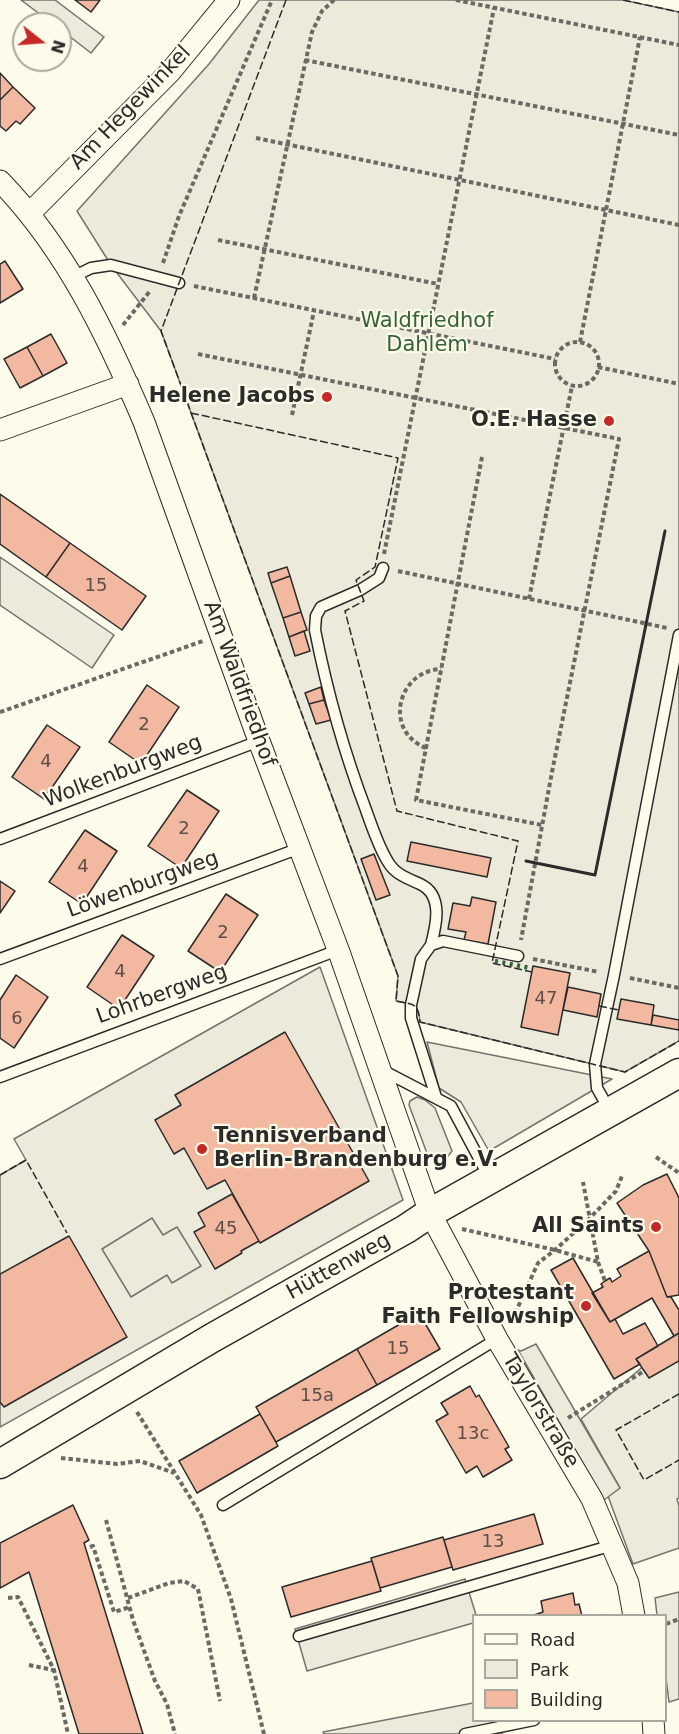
<!DOCTYPE html>
<meta charset="utf-8">
<style>
body{margin:0}
#map{position:relative;width:679px;height:1734px;overflow:hidden;background:#fdfbea;font-family:"DejaVu Sans",sans-serif}
canvas{display:block}
.legend{position:absolute;left:472px;top:1614px;width:195px;height:108px;box-sizing:border-box;background:#fdfbea;border:2px solid #a9a89e;margin:0;padding:8px 10px;list-style:none;font-size:18px;color:#2b2b2b}
.legend li{display:flex;align-items:center;gap:12px;height:30px}
.legend b{width:30px;border:2px solid #a9a89e}
.north{position:absolute;left:12px;top:12px;width:60px;height:60px;box-sizing:border-box;background:#fdfbea;border:2px solid #a9a89e;border-radius:50%;rotate:107deg;font-size:16px;font-weight:700;line-height:24px;text-align:center;color:#2b2b2b}
.north::after{content:'';display:block;margin:auto;width:21px;height:27px;background:#c62828;clip-path:polygon(50% 0,100% 100%,50% 72%,0 100%)}
</style>
<div id="map">
<canvas width="679" height="1734"></canvas>
<ul class="legend">
<li><b style="height:8px;background:#fdfbea"></b>Road</li>
<li><b style="height:16px;background:#ecebdb"></b>Park</li>
<li><b style="height:16px;background:#f2b8a0"></b>Building</li>
</ul>
<div class="north">N</div>
</div>
<script>
const g = document.querySelector('canvas').getContext('2d');
g.lineJoin = 'round';
function paint(path, color) {
  g.fillStyle = color;
  g.fill(path, 'evenodd');
}
function strokePath(path, color, width, dash) {
  g.strokeStyle = color;
  g.lineWidth = width;
  g.lineCap = dash ? 'butt' : 'round';
  g.setLineDash(dash || []);
  g.stroke(path);
}
function label(font, color, halo, rows, align = 'center') {
  g.font = font + ' "DejaVu Sans",sans-serif';
  g.lineWidth = 4.5;
  g.setLineDash([]);
  g.textBaseline = 'middle';
  g.strokeStyle = halo;
  g.fillStyle = color;
  for (const [text, x, y, turn = 0] of rows) {
    g.save();
    g.translate(x, y);
    g.rotate((+turn || 0) * Math.PI / 180);
    g.textAlign = isNaN(turn) ? turn : align;
    if (halo) g.strokeText(text, 0, 0);
    g.fillText(text, 0, 0);
    g.restore();
  }
}
const green = new Path2D(`
 M259 0H623L679 12V1041L625 1072 420 1022C418 1002 414 1005 396 1001L398 976 161 331 111 265 77 211 209 64Z
 M320 967 403 1200 0 1427V1175L26 1160 14 1139Z
 M417 1097 425 1100 435 1108 452 1151 445 1160 436 1161 428 1156 409 1105 410 1101Z
 M679 1336V1498L677 1499 679 1506V1548L633 1564 608 1496 620 1488 581 1419Z
 M679 1592V1699L669 1702 666 1678V1616L657 1615 655 1598Z`);
paint(green, '#ecebdb');
strokePath(green, '#74746e', 1.5);
const parking = new Path2D(`
 M21 0H55L104 37 91 53 60 29V24H53Z
 M0 557 114 635 92 668 0 605Z
 M427 1042 612 1079 489 1151 461 1102 439 1088Z
 M152 1218 163 1235 177 1227 201 1266 172 1283 167 1275 131 1297 102 1249Z
 M536 1344 620 1488 604 1500 518 1350 521 1351Z
 M465 1579 476 1615 474 1616 473 1623 307 1671 295 1629Z
 M473 1703 474 1720 500 1721 502 1734H324L323 1732Z`);
paint(parking, '#eceadb');
strokePath(parking, '#74746e', 1.5);
const building = new Path2D(`
 M75 0H100L91 12Z
 M0 73 13 87 0 100Z
 M13 87 35 108 20 124 16 121 6 131 0 126V100Z
 M5 261 23 289 0 303V264Z
 M51 334 67 363 43 376 27 347Z
 M27 347 43 376 20 388 4 359Z
 M0 494 70 543 46 577 0 544Z
 M70 543 146 596 122 630 46 577Z
 M287 567 290 576 271 583 268 573Z
 M290 576 301 612 283 618 271 583Z
 M301 612 307 630 289 637 283 618Z
 M304 631 310 651 295 656 289 637Z
 M147 685 179 707 141 764 109 742Z
 M321 687 324 700 309 704 305 693Z
 M324 700 331 720 316 724 309 704Z
 M47 725 80 747 44 799 12 777Z
 M187 790 219 811 181 868 148 846Z
 M85 830 117 851 82 904 49 882Z
 M411 842 491 858 487 877 407 861Z
 M374 854 390 895 376 900 361 859Z
 M0 881 15 891 0 913Z
 M226 894 258 915 220 972 188 951Z
 M472 897 496 902 488 944 464 940 466 932 448 929 453 903 470 906Z
 M122 935 154 956 119 1009 87 987Z
 M533 966 570 973 558 1035 521 1027Z
 M16 975 48 997 14 1048 0 1038V1000Z
 M568 987 601 994 597 1017 563 1010Z
 M621 999 654 1005 651 1025 617 1019Z
 M653 1015 679 1020V1030L651 1025Z
 M285 1032 369 1181 260 1243 225 1180 207 1189 184 1148 174 1154 155 1120 181 1105 175 1095Z
 M667 1174 679 1198V1295L667 1297 649 1251 617 1203 643 1185Z
 M232 1194 259 1241 241 1251 242 1253 215 1269 194 1232 205 1226 198 1213Z
 M69 1236 127 1337 4 1407 0 1402V1274Z
 M649 1251 667 1297H671L679 1310V1333L674 1336 652 1298 610 1322 592 1293 603 1287 601 1284 605 1281 610 1278 612 1282 621 1276 617 1269Z
 M573 1258 610 1322 615 1319 623 1334 645 1323 658 1346 636 1359 640 1364 614 1379 551 1270Z
 M419 1313 440 1349 377 1385 357 1349Z
 M679 1333V1361L649 1378 636 1359Z
 M357 1349 377 1385 276 1442 256 1407Z
 M470 1386 476 1397 479 1395 509 1447 505 1449 512 1460 483 1477 477 1466 466 1473 436 1421 448 1414 441 1403Z
 M260 1414 278 1446 197 1493 179 1461Z
 M73 1505 89 1540 84 1543 143 1734H79L29 1572 0 1588V1543Z
 M534 1514 543 1544 453 1570 444 1540Z
 M443 1537 452 1567 380 1588 371 1558Z
 M372 1561 381 1591 291 1617 282 1587Z
 M573 1593 575 1605 579 1604 582 1616H531L543 1612 541 1601Z`);
paint(building, '#f2b8a0');
strokePath(building, '#2b2b2b', 1.5);
const lane = new Path2D(`
 M73 277 91 268 111 265 179 283
 M383 568 379 578 360 590 321 607 316 616 315 630C327 691 344 752 366 810 372 827 380 851 390 865 397 875 409 879 420 884 444 895 436 926 431 945
 M0 839 259 741
 M0 959 300 848
 M382 1070 451 1106 490 1179
 M0 1077 338 950
 M436 1097 411 1018V1005L421 959 431 945 443 941 518 956
 M610 1111 597 1088 595 1064 614 975 679 635
 M223 1505 497 1339
 M299 1636 613 1545
 M465 1734 534 1720`);
const street = new Path2D(`
 M0 181C66 249 107 335 144 422L259 741 339 952 430 1213 497 1339 592 1499 628 1583 634 1616
 M30 213 170 72 229 0
 M0 430 128 384
 M653 1720 654 1734`);
const secondary = new Path2D(`
 M0 1464 212 1338 406 1229 430 1213 679 1073`);
strokePath(lane, '#2b2b2b', 13);
strokePath(street, '#2b2b2b', 23);
strokePath(secondary, '#2b2b2b', 31);
strokePath(new Path2D(`
 M456 0 679 45
 M305 60 679 135
 M256 138 679 225
 M218 240 438 284
 M163 263 179 216 272 0
 M194 286 555 359
 M254 298 312 32 322 11 334 0
 M123 325 150 291
 M555 364a22 22 0 1 1 44 0a22 22 0 1 1-44 0Z
 M580 342 640 37
 M198 354 619 439 552 772 521 940
 M598 367 679 384
 M292 415 314 311
 M482 457 416 800 542 825
 M384 554 494 8
 M398 571 667 628
 M529 599 572 386
 M0 712 203 641
 M426 748C383 731 397 671 441 669
 M533 959 599 972
 M630 978 679 988
 M656 1157 679 1173
 M462 1229 555 1250 598 1262 583 1182
 M598 1262 605 1281
 M512 1320 538 1263 555 1250 590 1218 616 1191 622 1176
 M137 1412 201 1515 231 1599 264 1734
 M568 1418 644 1371
 M61 1458 117 1464 140 1461 174 1473
 M106 1520 133 1620 155 1681 167 1704 175 1734
 M90 1547 93 1546 114 1612 130 1607
 M8 1598 18 1597 54 1670 68 1734
 M128 1598 169 1583 184 1581 198 1589 220 1701
 M666 1624 679 1619
 M29 1665 53 1670`), '#6a6964', 4, [4.5, 3]);
strokePath(lane, '#fdfbea', 10);
strokePath(street, '#fdfbea', 21);
strokePath(secondary, '#fdfbea', 28);
strokePath(new Path2D(`
 M495 961 530 968`), '#34623c', 4.5, [3, 4.5]);
strokePath(new Path2D(`
 M286 0 161 331 398 976 396 1001C414 1005 418 1002 420 1022L625 1072 679 1041
 M623 0 679 12
 M191 413 398 458 375 567 356 580 364 601 345 611 397 811 518 841 492 963 532 972
 M599 1006 619 1010
 M0 1175 26 1160 67 1233
 M679 1394 616 1430 644 1480 679 1460`), '#2b2b2b', 1.5, [8, 3]);
strokePath(new Path2D(`
 M526 861 595 875 665 531`), '#2b2b2b', 3);
for (const [x, y, r, color] of [
 [327,397,6,"#c62828"],
 [609,421,6,"#c62828"],
 [202,1149,6,"#c62828"],
 [656,1227,6,"#c62828"],
 [586,1306,6,"#c62828"]
]) {
  const dot = new Path2D();
  dot.arc(x, y, r, 0, 2 * Math.PI);
  g.fillStyle = color;
  g.fill(dot);
  strokePath(dot, '#fdfbea', 2);
}
label('18px', '#5d4e48', null, [
 ["15",96,586],
 ["2",144,725],
 ["4",46,762],
 ["2",184,829],
 ["4",83,867],
 ["2",223,933],
 ["4",120,972],
 ["47",546,999],
 ["6",17,1019],
 ["45",226,1229],
 ["15",398,1349],
 ["15a",317,1396],
 ["13c",473,1434],
 ["13",493,1542]
]);
label('21px', '#2b2b2b', '#fdfbea', [
 ["Am Hegewinkel",131,108,-46],
 ["Am Waldfriedhof",239,684,70],
 ["Wolkenburgweg",123,772,-21],
 ["Löwenburgweg",143,885,-20],
 ["Lohrbergweg",162,995,-20],
 ["Hüttenweg",339,1267,-29],
 ["Taylorstraße",540,1411,59]
]);
label('21px', '#34623c', '#fdfbea', [
 ["Waldfriedhof",427,322],
 ["Dahlem",427,346]
]);
label('bold 21px', '#2b2b2b', '#fdfbea', [
 ["Helene Jacobs",315,397],
 ["O.E. Hasse",597,421],
 ["Tennisverband",214,1137,"left"],
 ["Berlin-Brandenburg e.V.",214,1161,"left"],
 ["All Saints",644,1227],
 ["Protestant",574,1294],
 ["Faith Fellowship",574,1318]
], 'right');
</script>
